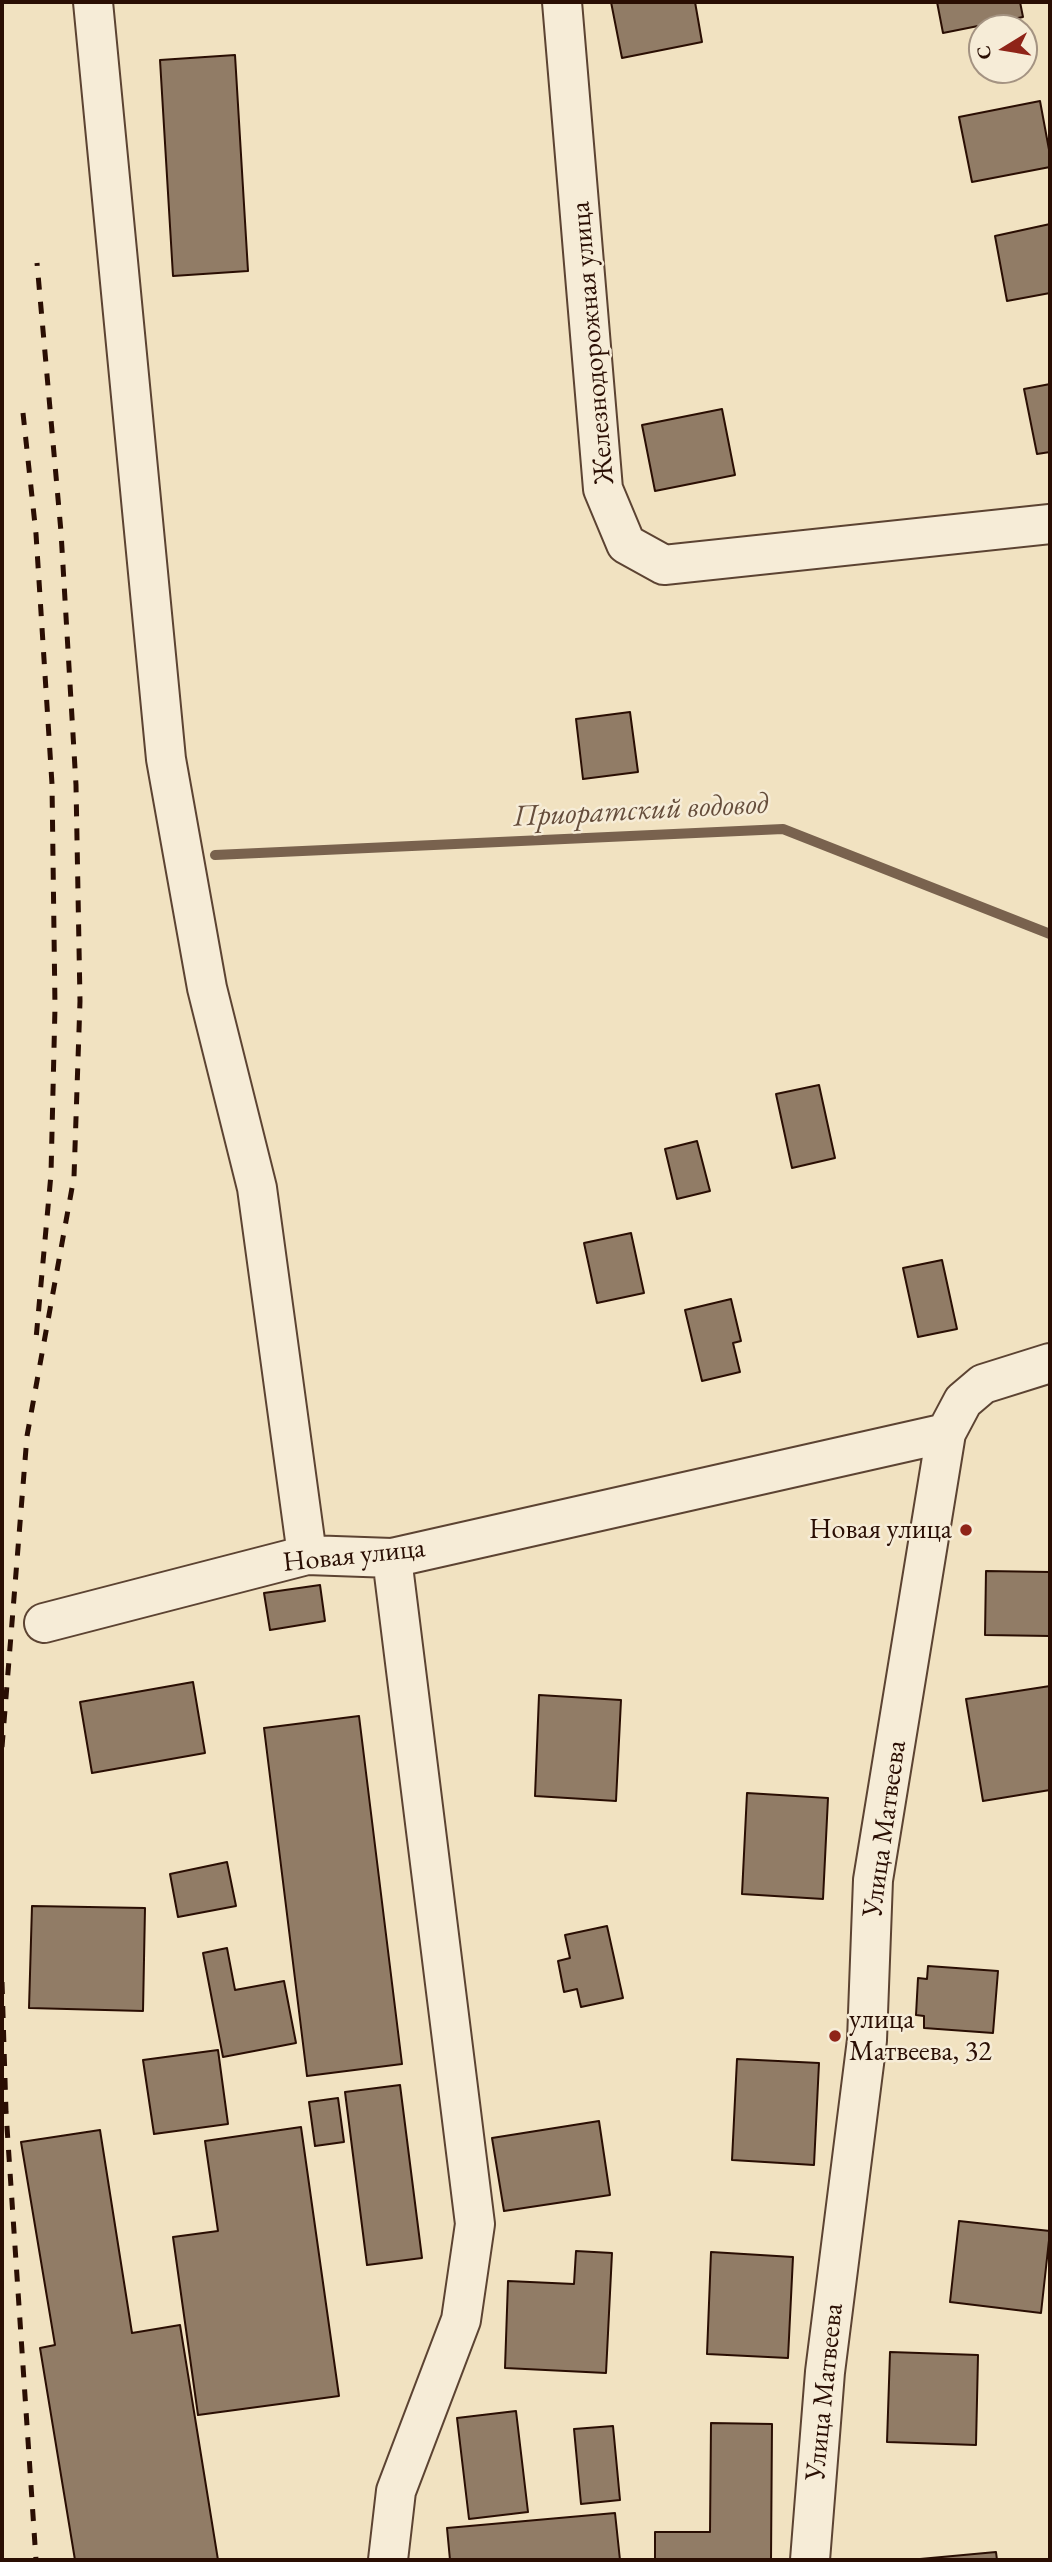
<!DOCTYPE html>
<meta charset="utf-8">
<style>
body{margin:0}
#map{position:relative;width:1052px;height:2562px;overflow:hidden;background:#f1e2c1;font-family:"EB Garamond",serif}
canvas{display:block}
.frame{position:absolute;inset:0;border:4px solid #2a0e03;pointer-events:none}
.north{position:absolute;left:968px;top:14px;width:70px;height:70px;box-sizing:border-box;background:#f6ecd7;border:2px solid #a49382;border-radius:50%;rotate:259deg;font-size:19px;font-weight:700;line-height:28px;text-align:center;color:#2a0e03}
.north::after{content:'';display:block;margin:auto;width:24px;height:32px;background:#8f2418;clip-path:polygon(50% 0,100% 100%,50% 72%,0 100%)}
</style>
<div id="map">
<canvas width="1052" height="2562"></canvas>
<div class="frame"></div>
<div class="north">С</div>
</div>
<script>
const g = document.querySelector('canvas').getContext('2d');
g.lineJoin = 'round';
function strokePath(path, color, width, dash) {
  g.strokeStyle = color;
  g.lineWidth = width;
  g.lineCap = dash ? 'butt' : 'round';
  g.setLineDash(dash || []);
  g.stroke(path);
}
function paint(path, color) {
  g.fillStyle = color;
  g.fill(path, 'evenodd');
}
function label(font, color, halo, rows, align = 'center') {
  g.font = font + ' "EB Garamond",serif';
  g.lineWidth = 5;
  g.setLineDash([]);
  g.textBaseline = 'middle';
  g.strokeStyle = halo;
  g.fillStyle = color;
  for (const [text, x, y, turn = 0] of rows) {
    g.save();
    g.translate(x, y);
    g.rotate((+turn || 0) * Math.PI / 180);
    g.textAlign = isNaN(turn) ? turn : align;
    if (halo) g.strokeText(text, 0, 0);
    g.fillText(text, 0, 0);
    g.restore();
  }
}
strokePath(new Path2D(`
 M215 855 783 829 1050 934`), '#79624e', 10);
const building = new Path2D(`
 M611 2H695L702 42 622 58Z
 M937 2H1020L1023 17 943 33Z
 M235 55 248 271 173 276 160 60Z
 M1040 101 1050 155V167L972 182 959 117Z
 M1050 224V293L1007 301 995 236Z
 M1050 384V452L1037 454 1024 389Z
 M722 409 735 475 655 491 642 425Z
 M630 712 638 772 583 779 576 719Z
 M819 1085 835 1158 792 1168 776 1094Z
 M697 1141 710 1191 677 1199 665 1149Z
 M631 1233 644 1293 597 1303 584 1243Z
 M942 1260 957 1329 918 1337 903 1268Z
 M731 1299 741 1341 733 1343 740 1372 702 1381 685 1310Z
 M986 1571 1050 1572V1636L985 1635Z
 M320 1585 325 1621 270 1630 264 1593Z
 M193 1682 205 1753 92 1773 80 1702Z
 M1050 1686V1790L983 1801 966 1699Z
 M539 1695 621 1700 616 1801 535 1796Z
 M359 1716 402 2064 307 2076 264 1728Z
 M747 1793 828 1798 823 1899 742 1894Z
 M227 1862 236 1906 178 1917 170 1874Z
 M32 1906 145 1908 143 2011 29 2008Z
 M607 1926 623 1998 581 2007 577 1989 564 1992 558 1961 570 1958 565 1935Z
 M227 1948 235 1990 284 1981 296 2043 223 2057 203 1953Z
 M928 1966 998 1971 993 2033 924 2028V2016L916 2015 918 1978 927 1979Z
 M218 2050 228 2124 154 2134 143 2060Z
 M737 2059 819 2063 814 2165 732 2160Z
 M400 2085 422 2258 367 2265 345 2092Z
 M338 2098 344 2142 315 2146 309 2102Z
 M599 2121 610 2195 504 2211 492 2138Z
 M301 2127 339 2396 198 2415 173 2237 218 2231 205 2141Z
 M100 2130 132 2333 180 2325 218 2560H75L40 2348 55 2345 21 2142Z
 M959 2221 1050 2231 1041 2313 950 2302Z
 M576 2251 612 2253 606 2373 505 2368 508 2281 574 2284Z
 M711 2252 793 2257 788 2358 707 2354Z
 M890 2352 978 2355 976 2445 887 2442Z
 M516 2411 528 2512 469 2519 457 2418Z
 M711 2423 772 2424 771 2560H655V2532H710Z
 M613 2426 620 2500 581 2504 574 2429Z
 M615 2513 620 2560H450L447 2528Z
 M996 2552 997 2560H920V2559Z`);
paint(building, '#917c66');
strokePath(building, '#2a0e03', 2);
const minor = new Path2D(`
 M93 2 166 759 207 988 257 1188 307 1555
 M562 2 603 489 626 544 664 565 1050 524
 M44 1623 307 1555 392 1558 946 1433
 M388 2560 396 2491 461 2320 475 2224 392 1558
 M810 2560 825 2372 867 2040 873 1880 946 1433 963 1401 983 1384 1050 1363`);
strokePath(minor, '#5c4332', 42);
strokePath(minor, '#f6ecd7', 38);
strokePath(new Path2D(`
 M23 413 36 534 52 784 55 1007 51 1174 36 1339
 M2 1747 27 1436 74 1177 80 1001 76 785 61 532 37 263
 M2 1982 6 2112 36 2560`), '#2a0e03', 5, [12, 12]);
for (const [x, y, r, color] of [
 [966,1530,7,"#8f2418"],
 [835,2036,7,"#8f2418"]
]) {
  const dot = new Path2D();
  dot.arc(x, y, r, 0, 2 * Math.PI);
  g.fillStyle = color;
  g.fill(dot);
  strokePath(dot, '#f6ecd7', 2.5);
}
label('28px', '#2a0e03', '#f6ecd7', [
 ["Железнодорожная улица",593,343,-95],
 ["Новая улица",354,1556,-6],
 ["Улица Матвеева",885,1829,-82],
 ["Улица Матвеева",825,2392,-84]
]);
label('28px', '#2a0e03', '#f6ecd7', [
 ["Новая улица",952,1530],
 ["улица",849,2020,"left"],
 ["Матвеева, 32",849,2052,"left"]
], 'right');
label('italic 30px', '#654d3b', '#f6ecd7', [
 ["Приоратский водовод",641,811,-3]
]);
</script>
